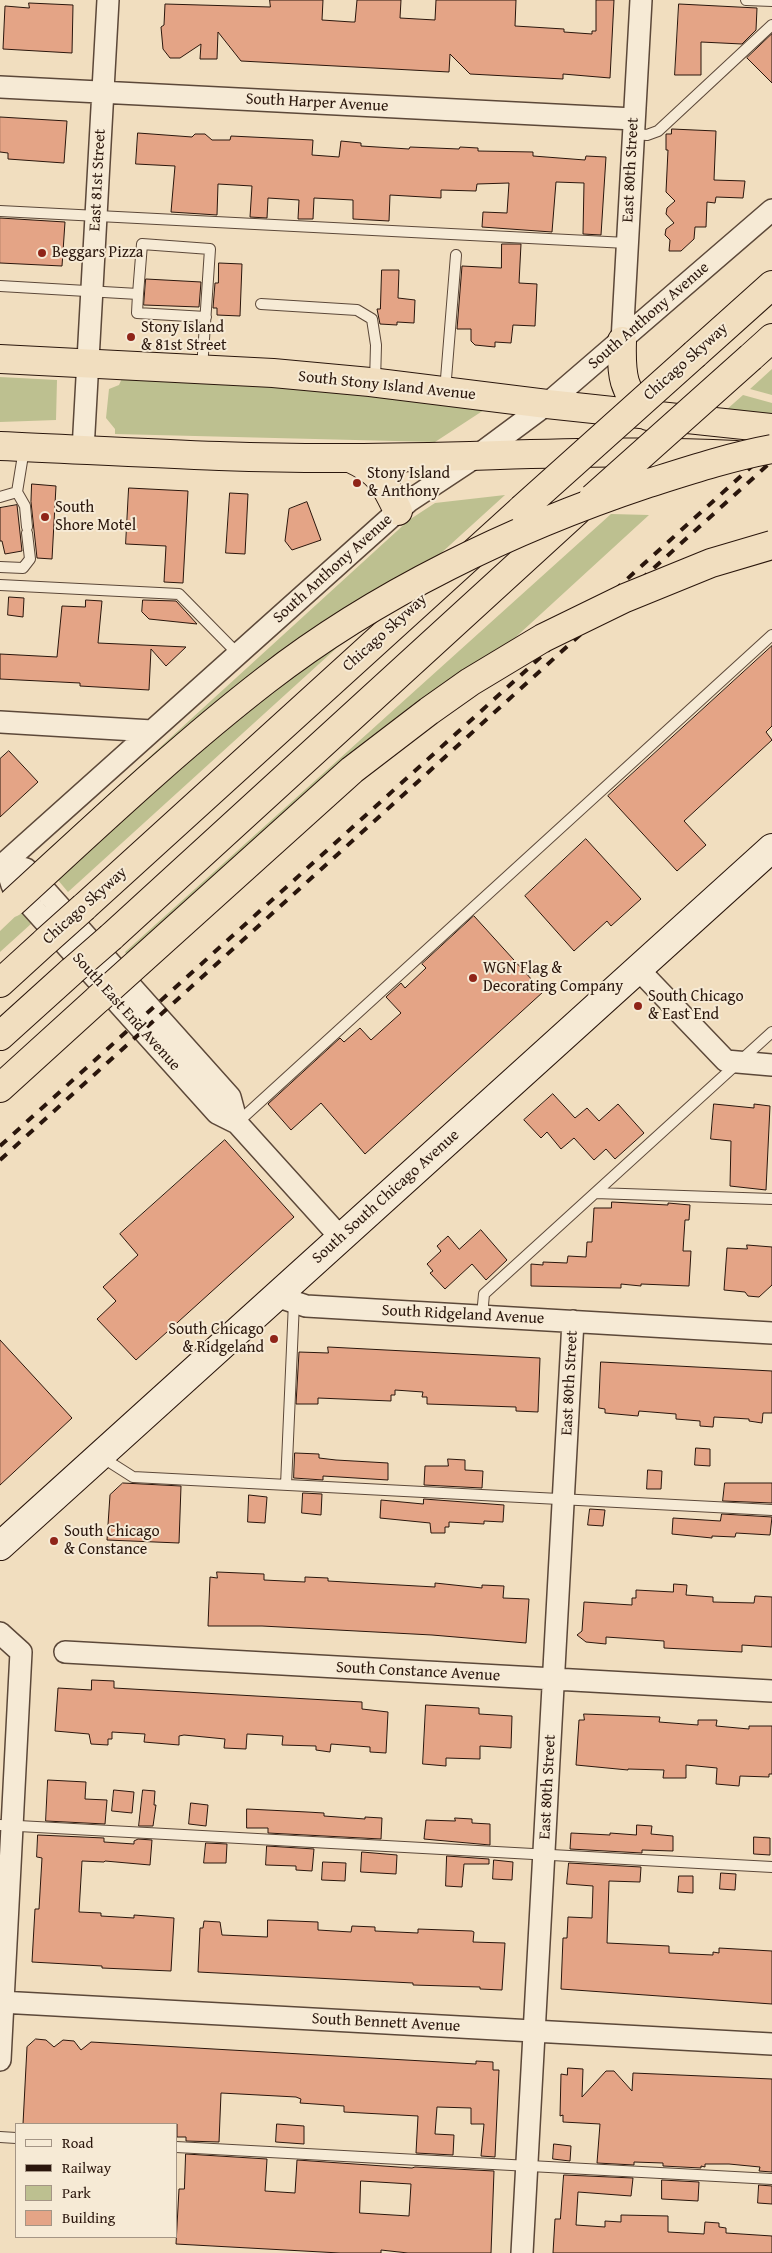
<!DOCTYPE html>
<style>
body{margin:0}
#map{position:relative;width:772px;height:2253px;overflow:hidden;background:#f1debf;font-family:"Gentium Book Plus",serif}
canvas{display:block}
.legend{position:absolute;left:15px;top:2123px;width:162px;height:115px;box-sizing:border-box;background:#f6ead5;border:1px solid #a49585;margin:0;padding:6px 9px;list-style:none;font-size:15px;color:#2a160c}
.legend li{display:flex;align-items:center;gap:10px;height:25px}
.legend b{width:25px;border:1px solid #a49585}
</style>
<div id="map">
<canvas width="772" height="2253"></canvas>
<ul class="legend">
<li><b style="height:6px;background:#f6ead5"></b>Road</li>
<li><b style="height:6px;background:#2a160c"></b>Railway</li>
<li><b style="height:14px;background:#bdc090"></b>Park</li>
<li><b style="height:14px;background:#e4a486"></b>Building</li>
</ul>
</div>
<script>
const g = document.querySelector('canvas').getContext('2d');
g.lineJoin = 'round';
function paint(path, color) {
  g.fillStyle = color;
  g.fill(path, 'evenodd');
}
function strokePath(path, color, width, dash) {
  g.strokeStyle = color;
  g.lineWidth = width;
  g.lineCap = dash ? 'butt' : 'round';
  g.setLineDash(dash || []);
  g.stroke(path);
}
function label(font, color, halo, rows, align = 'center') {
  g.font = font + ' "Gentium Book Plus",serif';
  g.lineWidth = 4;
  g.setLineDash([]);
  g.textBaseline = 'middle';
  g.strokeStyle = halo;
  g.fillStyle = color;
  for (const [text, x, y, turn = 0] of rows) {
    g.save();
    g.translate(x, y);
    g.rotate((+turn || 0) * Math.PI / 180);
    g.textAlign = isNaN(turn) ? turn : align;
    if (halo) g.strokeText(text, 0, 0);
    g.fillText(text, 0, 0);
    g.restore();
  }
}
paint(new Path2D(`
 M772 369V395L750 389Z
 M123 376 302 388 484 410 435 442 115 434V429L106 418 109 389 119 385Z
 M0 377 57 380 56 420 0 422Z
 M743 395 772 403V414L725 411Z
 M505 495 68 892 41 860V856L409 520 435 503Z
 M611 514 649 515 506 646 128 956 125 952Z
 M21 911 32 923 0 952V931Z`), '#bdc090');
const building = new Path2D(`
 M270 0H323L322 20 352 22H355L357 0H401L400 18 435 20 436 0H516L515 26 564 29V32L592 34V31H596V0H614L610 78 563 74V79L470 74 450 54 449 72 241 61 218 32 217 59H200L201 44 180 58H170L163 49 161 27 164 25 165 4 270 7Z
 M29 3 73 5 72 53 3 49 5 6 29 8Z
 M679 4 757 8 756 30 742 44 701 42V75H675Z
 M772 34V83L747 58Z
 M0 117 67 121 64 163 8 159V153L0 152Z
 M672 129 716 131 714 180 745 181 743 198 716 197 715 203 707 202 706 227H695L694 239 681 251H669L670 240 665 235 666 229 674 223 666 214 667 208 675 201 666 192 668 150H666V134H671Z
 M138 133 192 137 195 134H205L212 140H230L231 136 313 140 312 155 339 157 341 141 361 143V146L409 149 410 147 459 149 460 147 478 148V151L533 152V156L585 160 586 156 606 157 601 235 583 234 584 183 556 182 552 232 482 227 483 212 507 213 509 183 477 184 476 191 441 190V198L390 195 389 221 353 219V200L314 198 313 219H298L299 200 268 198 267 218 250 217 252 186 218 184 217 215 171 212 175 166 136 164Z
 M0 218 65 222 62 266 0 263Z
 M502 244H521L519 283 537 284 535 326 513 325 511 343 495 342V347L475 345 471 341V329H457L462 266 501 268Z
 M219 263 242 264 240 316 217 315V308H213L215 283H218Z
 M382 270H399L398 298 415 300 414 323 397 322V325L380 324 377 309H380Z
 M146 279 201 282 199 307 144 305Z
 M32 484 56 486 52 559 37 558 31 502Z
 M129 488 188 491 183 583 164 582 166 546 126 544Z
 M230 493 248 494 245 554 226 553Z
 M307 502 321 540 292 550 285 541 289 509Z
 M17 505 22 551 5 554 2 541H0V508Z
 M9 597 24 598 23 617 8 615Z
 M86 600 102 601 98 643 186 647 166 666 151 649 149 690 80 686V683L0 679V654L57 657 62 606 85 607Z
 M143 600 176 601 197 624 149 619 142 612Z
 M772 646V726L766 732 772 740 684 821 706 845 677 871 608 796Z
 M9 751 38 782 0 817V759Z
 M586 839 641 899 611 926 607 921 574 951 525 896Z
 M474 916 543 992 365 1154 321 1103 291 1130 268 1104 340 1038 344 1042 360 1028 371 1040 401 1013 386 997 401 983 405 988 426 968 422 964Z
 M553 1094 575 1118 587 1108 599 1121 618 1104 644 1133 615 1159 606 1149 594 1160 574 1138 561 1149 547 1132 541 1138 524 1120Z
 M714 1104 754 1108V1104L770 1106 766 1190 730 1186 731 1141 711 1139Z
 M225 1140 294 1217 136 1360 97 1319 116 1301 103 1287 138 1255 120 1234Z
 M612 1202 668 1205V1203L690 1205 689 1220H685L683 1251H691L689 1286 641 1284V1286L621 1284V1288L531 1286V1264L543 1265V1262L567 1263 568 1256 586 1257 587 1242H592L594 1208H611Z
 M481 1230 507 1260 486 1280 472 1264 445 1289 430 1273 433 1271 427 1264 441 1251 437 1246 448 1236 459 1249Z
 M747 1245 772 1247V1285L759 1297 748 1296 745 1292 724 1290 727 1248 747 1249Z
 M0 1340 72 1418 0 1485Z
 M328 1347 540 1358 538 1412 516 1411V1407L427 1404V1397H422L423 1392 395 1390V1395H391V1401L318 1398V1404H296L299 1352 328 1353Z
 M601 1362 772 1371V1413H763L762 1423 749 1421V1419L714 1417 713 1427 700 1426V1421L676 1419V1414L639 1411 638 1416 605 1413V1409L599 1408Z
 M696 1448 710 1449V1466L695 1465Z
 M295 1453 319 1454V1458L336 1460 388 1463V1480L323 1476V1480L294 1478Z
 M448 1459 465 1460V1470L483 1471 482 1488 424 1485 425 1466H448Z
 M648 1470 662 1471 661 1489H647Z
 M123 1483 181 1486 179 1543 107 1540 110 1495Z
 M725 1483H772V1503L723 1501Z
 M303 1493 322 1494 321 1515 302 1513Z
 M249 1495 267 1497 265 1523 248 1522Z
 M424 1499 504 1505 503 1522 484 1521V1524L449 1522V1527H445V1533H431L430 1523 380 1518 381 1500 423 1504Z
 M590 1509 605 1510 603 1526 588 1525Z
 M722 1514 772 1517 770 1535 736 1533 735 1537 712 1536V1538L672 1534 673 1518 720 1521Z
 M217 1572 264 1574V1580L305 1582V1577L328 1578V1581L435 1587V1583L482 1588V1585L504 1586 503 1598 529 1599 526 1643 432 1635 262 1626H208L210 1577 217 1578Z
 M674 1584 687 1585 686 1595 713 1597V1602L754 1603 755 1596 772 1597V1647L742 1645V1652L664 1648V1641L606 1637V1644L586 1642 577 1635 582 1631 584 1602 632 1605V1598H636V1590L673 1592Z
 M92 1680 114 1681V1688L362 1702V1709L388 1712 386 1753 370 1752V1747L331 1744 330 1752 316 1750V1746L282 1745 283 1736 247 1734 246 1749 224 1748 225 1739 184 1735 179 1736V1745L144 1742 145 1734 112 1732V1739H108V1745L91 1744 89 1734 55 1731 58 1688 91 1690Z
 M426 1705 479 1708V1714L512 1716 511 1748 480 1746V1759L446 1758V1766L423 1764Z
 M584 1714 660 1717 659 1722 698 1725V1720H717L716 1726 749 1729V1726H772V1774H769V1777L740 1776 739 1786 716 1784 717 1768 686 1765V1778H663L664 1770 628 1769V1770L576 1765 579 1720H584Z
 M48 1780 86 1782 85 1799 107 1800 105 1824 46 1821Z
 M114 1790 134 1792 132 1813 112 1811Z
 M143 1790 155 1791 154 1805H156L153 1826H139Z
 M191 1803 208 1805 206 1826 189 1824Z
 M247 1809 307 1812 324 1813V1816L365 1819V1817L382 1818 381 1839 268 1833V1828H247Z
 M455 1818 472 1819V1823L490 1824V1845L424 1839 426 1820 455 1821Z
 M637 1825 652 1826 651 1834 673 1836V1851L642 1850V1853L570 1849 571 1833 610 1835V1833L636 1835Z
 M38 1835 104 1838V1842L134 1844V1841L138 1839 152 1840 150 1865 105 1861 104 1862 82 1861 79 1912 101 1913V1916L134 1918V1915L174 1918 171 1971 102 1968V1966L32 1962 35 1909H39L42 1858 37 1857Z
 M754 1837 770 1838V1855L754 1854Z
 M206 1843 227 1844 226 1863H204Z
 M267 1846 314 1849 312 1871 296 1870V1866L266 1865Z
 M362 1852 397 1855 396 1874 361 1872Z
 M447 1856 489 1859V1864H464L462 1887 446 1886Z
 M494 1860 513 1862 512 1880 493 1879Z
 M323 1862 346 1863 345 1881 322 1880Z
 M569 1863 641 1867 640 1882 609 1881 607 1943 669 1946V1953L713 1955V1952L719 1953V1948L772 1951V2004L561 1989 563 1938H567L568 1917 592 1918 593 1886 567 1884Z
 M721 1873 736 1874 735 1890 720 1889Z
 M679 1876H693V1893L678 1892Z
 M268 1920 318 1922V1930L351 1932 352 1926 375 1927V1931L418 1933V1929L472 1931 474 1932 473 1942 505 1943 502 1990 480 1989V1987L413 1985V1983L198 1972 200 1928H203L204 1921 220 1922 222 1935 267 1937Z
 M36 2039 46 2040 54 2047 63 2040 74 2041 81 2050 91 2042 476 2064V2061L493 2062V2070H499L495 2157 481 2156 484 2124H471V2108L437 2107 435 2134 454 2135 453 2155 416 2153 418 2116 344 2112V2106L300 2103 301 2099 296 2097 221 2093 219 2142 186 2141V2137H177V2124H23L27 2047Z
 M568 2068 583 2069 582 2097 606 2071H614L632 2091 633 2073 772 2079V2172L759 2171 760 2167 729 2164H705V2167L701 2166V2168L663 2166V2163L634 2162V2165L597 2163 600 2124 563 2122V2115L560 2116 561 2074 567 2075Z
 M277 2124 304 2126V2144L276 2142Z
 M554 2144 571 2146 570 2161 553 2159Z
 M186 2154 267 2159 265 2191 295 2193 297 2160 412 2168 415 2167 494 2171 491 2253H408L381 2250V2253H340L176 2244 179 2189H184ZM361 2181 411 2184 409 2216 360 2213Z
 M564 2175 633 2178 631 2196 578 2192 576 2225 605 2227V2221L621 2222V2215L668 2216V2232L704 2234 705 2222 719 2223V2227L726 2228V2233L772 2236V2253H553L555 2219H560Z
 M662 2180 699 2182 698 2201 662 2199Z
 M759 2185 772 2186V2204L758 2203Z`);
paint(building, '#e4a486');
strokePath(building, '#2a160c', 1);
const service = new Path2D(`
 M746 0 772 1
 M633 134 647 135 658 131 772 25
 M0 211 627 243
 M0 286 138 294 142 244 210 249 202 369
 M138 294 137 313 206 317
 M261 304 357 310 372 319 376 345 375 382
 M445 391 456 255
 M17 492 25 506 27 527
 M0 497 17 492 24 449
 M0 567 23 568 30 559 27 533
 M0 585 179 594 238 654
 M237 1123 772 635
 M595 1193 772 1199
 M482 1316 484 1294 772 1032
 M100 1456 133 1477 772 1510
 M286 1485 294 1302
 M0 1825 772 1867
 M0 2137 16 2138
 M176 2147 772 2179`);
const minor = new Path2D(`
 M0 87 634 119
 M622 341 641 0
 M83 450 108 0
 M0 722 152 731
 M5 863 12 885 217 1113 237 1123 341 1238
 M5 863 26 869 230 1097 237 1123
 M0 867 409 501 477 456 547 404 772 210
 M638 969 726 1061 772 1065
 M276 1296 306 1306 772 1333
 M0 1633 21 1652 0 2060
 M65 1652 772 1691
 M0 2002 772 2044
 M522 2253 573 1321`);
const secondary = new Path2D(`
 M0 1546 772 848`);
const trunk = new Path2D(`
 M622 341C621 374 622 392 648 416
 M0 359 273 373 370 382 547 404 772 428
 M0 446C117 451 234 459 351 458 479 458 607 448 736 455
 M350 458C380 472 384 482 398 511`);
const motorway = new Path2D(`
 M695 354 772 285
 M751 357 772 338
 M84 907 522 509
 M111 937 576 512
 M0 983 46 941
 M0 1036 72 971
 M0 1088 99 998`);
strokePath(service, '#5c4839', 12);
strokePath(minor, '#5c4839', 24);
strokePath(secondary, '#2a160c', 30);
strokePath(trunk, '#2a160c', 30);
strokePath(motorway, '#2a160c', 30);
strokePath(service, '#f6ead5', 10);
strokePath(minor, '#f6ead5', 21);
strokePath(secondary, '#f6ead5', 28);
strokePath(trunk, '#f1debf', 28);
strokePath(motorway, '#f1debf', 28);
strokePath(new Path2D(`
 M0 1146 772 448
 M0 1160 772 461`), '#2a160c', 4, [9, 9]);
const motorwayBridge = new Path2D(`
 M593 498 751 357
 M522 509 695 354
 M12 903C95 827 177 749 266 680 376 594 514 528 646 484 687 471 729 457 772 449
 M46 941 84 907
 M72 971 111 937
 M99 998 352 770 429 711 470 682 543 638 625 598 711 563 772 545`);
strokePath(motorwayBridge, '#2a160c', 30, []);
strokePath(motorwayBridge, '#f1debf', 28);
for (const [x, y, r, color] of [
 [42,253,5,"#8f2418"],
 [131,337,5,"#8f2418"],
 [357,483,5,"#8f2418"],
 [45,517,5,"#8f2418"],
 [473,978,5,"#8f2418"],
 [638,1006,5,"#8f2418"],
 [274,1339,5,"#8f2418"],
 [54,1541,5,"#8f2418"]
]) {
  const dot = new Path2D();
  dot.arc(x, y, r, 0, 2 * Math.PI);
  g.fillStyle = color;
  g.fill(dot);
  strokePath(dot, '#f6ead5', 2);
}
label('16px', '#2a160c', '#f6ead5', [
 ["South Harper Avenue",317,103,3],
 ["East 80th Street",631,170,-87],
 ["East 81st Street",98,180,-87],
 ["South Anthony Avenue",649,316,-41],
 ["Chicago Skyway",686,362,-42],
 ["South Stony Island Avenue",387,386,6],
 ["South Anthony Avenue",333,569,-42],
 ["Chicago Skyway",385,633,-42],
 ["Chicago Skyway",85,906,-42],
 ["South East End Avenue",126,1012,48],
 ["South South Chicago Avenue",386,1197,-42],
 ["South Ridgeland Avenue",463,1315,3],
 ["East 80th Street",570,1383,-87],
 ["South Constance Avenue",418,1672,3],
 ["East 80th Street",548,1787,-87],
 ["South Bennett Avenue",386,2023,3]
]);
label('16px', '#2a160c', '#f6ead5', [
 ["Beggars Pizza",52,253],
 ["Stony Island",141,328],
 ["& 81st Street",141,346],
 ["Stony Island",367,474],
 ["& Anthony",367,492],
 ["South",55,508],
 ["Shore Motel",55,526],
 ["WGN Flag &",483,969],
 ["Decorating Company",483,987],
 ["South Chicago",648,997],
 ["& East End",648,1015],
 ["South Chicago",264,1330,"right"],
 ["& Ridgeland",264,1348,"right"],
 ["South Chicago",64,1532],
 ["& Constance",64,1550]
], 'left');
</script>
